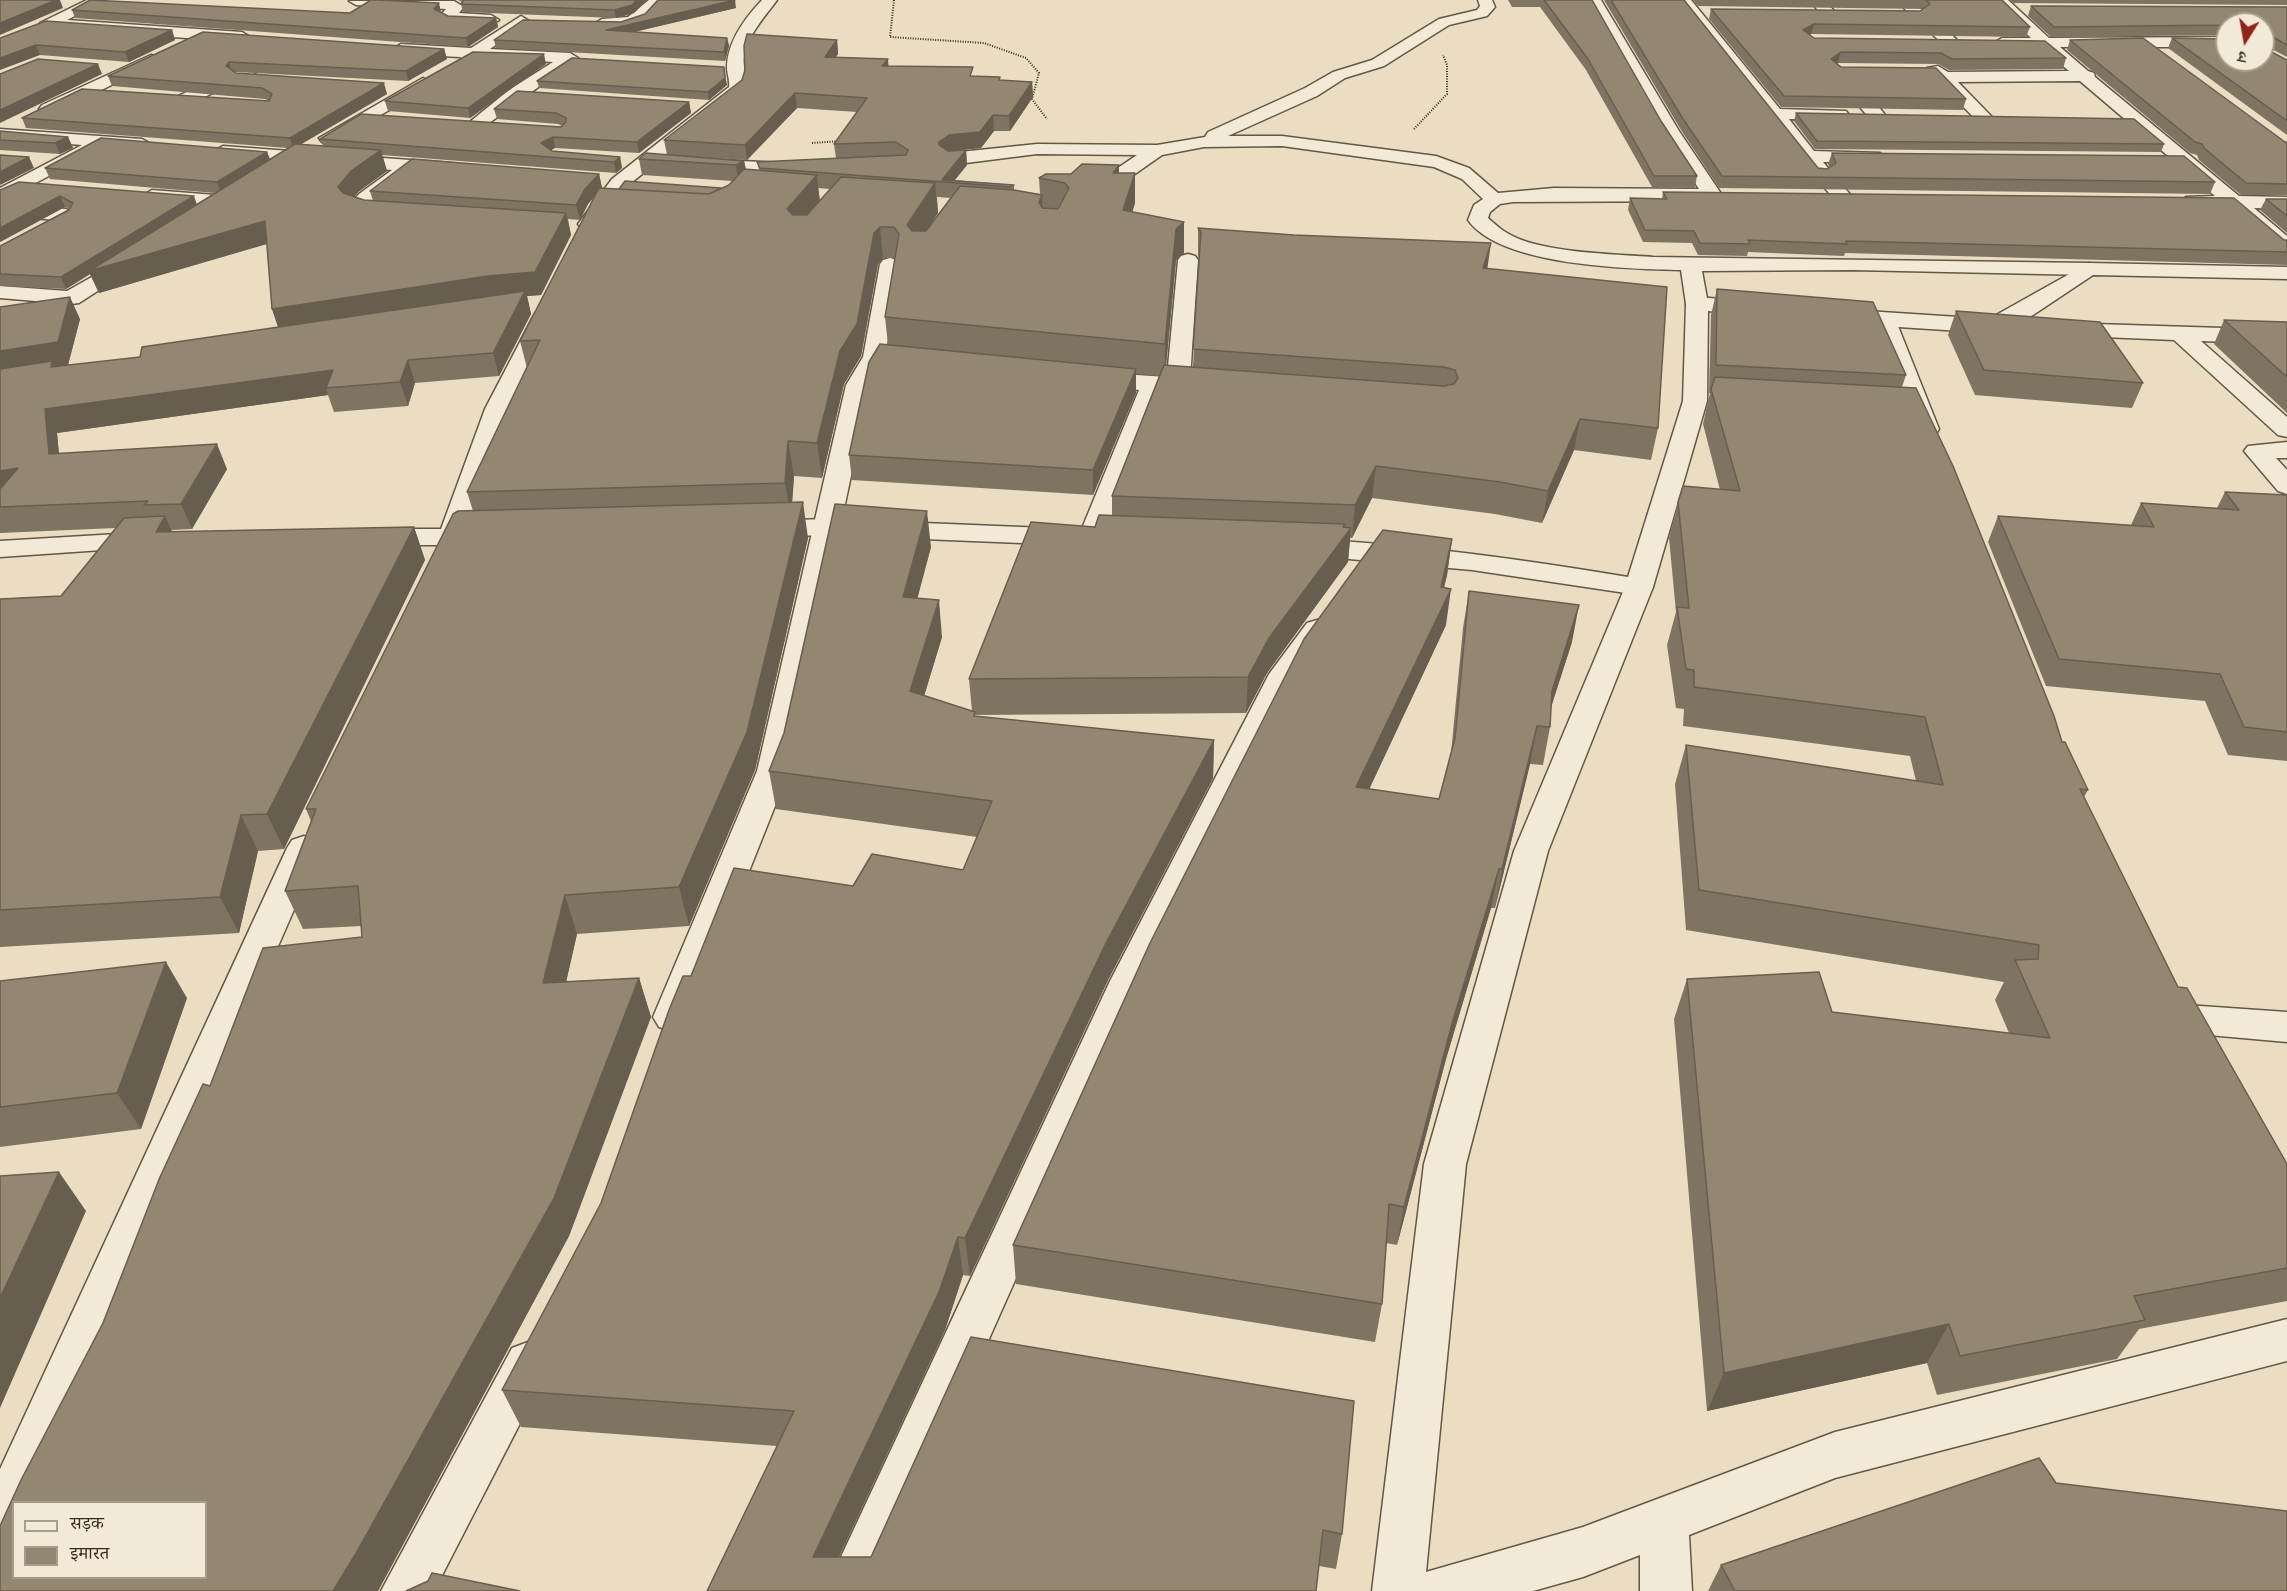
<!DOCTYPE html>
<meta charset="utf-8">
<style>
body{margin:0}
#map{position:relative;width:2287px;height:1591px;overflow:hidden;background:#ebddc2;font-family:"Libre Caslon Text","Noto Serif Devanagari",serif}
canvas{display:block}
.legend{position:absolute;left:12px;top:1501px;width:195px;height:78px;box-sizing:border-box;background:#f2e9d7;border:2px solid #a79d8c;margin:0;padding:8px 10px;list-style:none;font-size:18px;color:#362a1c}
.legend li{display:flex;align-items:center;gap:12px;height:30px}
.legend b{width:30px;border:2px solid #a79d8c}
.north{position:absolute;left:2215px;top:12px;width:60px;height:60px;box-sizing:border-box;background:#f2e9d7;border:2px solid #a79d8c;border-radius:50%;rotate:191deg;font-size:16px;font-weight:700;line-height:24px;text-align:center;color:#362a1c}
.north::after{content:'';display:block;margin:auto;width:21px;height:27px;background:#8f2418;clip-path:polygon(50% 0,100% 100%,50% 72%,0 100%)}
</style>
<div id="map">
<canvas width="2287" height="1591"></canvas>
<ul class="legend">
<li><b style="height:8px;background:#f2e9d7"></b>सड़क</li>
<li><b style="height:16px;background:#948772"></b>इमारत</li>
</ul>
<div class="north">उ</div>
</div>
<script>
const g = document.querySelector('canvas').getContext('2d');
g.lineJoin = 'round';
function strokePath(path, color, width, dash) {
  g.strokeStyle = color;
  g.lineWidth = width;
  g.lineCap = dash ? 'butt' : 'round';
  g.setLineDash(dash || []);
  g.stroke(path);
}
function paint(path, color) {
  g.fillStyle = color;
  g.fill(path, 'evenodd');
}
const minor = new Path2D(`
 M87 0H106L67 20 242 32 250 37 242 42 48 28 40 23Z
 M649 0H664C648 22 624 34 597 27L594 24 602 19 628 17Z
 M762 0H777C764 18 749 33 744 56 742 68 749 82 743 93L626 187 595 228H581L578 224 612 179 729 87C730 80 727 74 727 68 727 42 745 18 762 0Z
 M1478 0H1492L1495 7 1487 16 1449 25 1384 66 1345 78 1317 96 1228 136H1282L1436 156 1469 168 1498 193 1554 188 1699 189 1661 131 1587 0H1601L1679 131 1722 195 1712 201 1513 202 1500 204 1490 212 1488 218C1494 223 1500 229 1507 233 1539 253 1614 254 1653 257L2089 263 2096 265 2099 269 2096 273 2089 275 1853 270 1702 271 1708 304 1705 309H1689L1686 304 1681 270C1629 269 1500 266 1468 220L1474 205 1483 199 1462 179 1434 167 1282 146 1204 147 1162 155 1122 183 1084 191 1075 185 1077 181 1109 174 1137 155 1037 154 950 165 941 159 950 153 1037 144 1157 145 1205 137 1208 132 1305 88 1333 72 1372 60 1439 19 1477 10 1480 6Z
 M1676 0H1691L1780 109 1846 111 1849 115 1840 120 1789 119 1814 151 1880 153 1883 157 1880 161 1874 162H1823L1853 198 1850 202H1836Z
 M1809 0H1824L1836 13 1833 16H1823Z
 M1895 0H1911L1956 39 1958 42 1956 45H1944Z
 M1992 0H2008L2049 38 2227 37V47H2060L2088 71 2094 73 2095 77 2239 196 2287 197V209L2254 208 2287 236V252L2280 250 2229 208 2186 205 2183 201 2186 197 2215 196 2080 81 1958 82 1992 117 1989 121H1977L1934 76 1927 74 1925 71 1927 68 1938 66 1948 72 2069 71 2041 48 1996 46 1994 43 2002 38H2031Z
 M349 1H454L464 7 459 13 491 15 499 20C491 27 447 24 439 17L446 9 356 5Z
 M521 16 529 21 526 24 490 49 570 53 578 58 481 129H469L466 125 509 90 553 62 477 58 468 62 460 57 401 54 393 49 401 44 471 48Z
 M286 47 292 49 294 52 292 55 190 104 184 105 175 100 178 96Z
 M151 55 157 57 159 60 157 63 54 113H42L39 109 42 105Z
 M1840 68 1846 70 1882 111 1885 115 1882 119H1870L1834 76 1832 73 1834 70Z
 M423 78 431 83 429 87 334 142H322L319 138Z
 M0 129 142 139 151 144 142 149 88 146 93 150 90 154 0 202V188L82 145 0 139Z
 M223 146 450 163 459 169 450 175 414 172 373 202 369 207 397 212 400 216 397 220C382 224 357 221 347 208L359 194 392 170 217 155 214 151Z
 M701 159 803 164 812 170 803 176 694 169 692 165 694 161Z
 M152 190 228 196 238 202 228 208 145 200 142 196Z
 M8 205 66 209 76 215 66 221 1 215 0 208Z
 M134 253 141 255 144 259 141 263 79 303 71 304 0 298V286L67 291Z
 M1188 254 1195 256 1198 260 1190 379 1209 382 1213 387 1209 392 1201 394 1162 391 1106 538 1102 544 1092 546 1082 544 1078 538 1139 390 1083 384 1079 379 1083 374 1091 372 1167 377 1178 260 1181 256Z
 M890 258 897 260 900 264 885 357 870 385 789 771 691 1017 685 1027 672 1031 659 1027 653 1017 757 771 846 385 863 357 880 264 883 260Z
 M544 310 552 312 555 317 509 409 462 543 452 545H373L363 543 359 537 363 531 373 529H441L485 409 533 317 536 312Z
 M1885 314 1893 316 1896 321 1939 429 1936 434 1927 436 1918 434 1915 429 1874 321 1877 316Z
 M2063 323 2287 330V344L2201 341 2287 417V437L2278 435 2174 340 2055 335 2052 330 2055 325Z
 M2287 442V458H2276L2287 470V494L2278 491 2244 451 2248 446Z
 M151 532 161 534 165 540 161 546 0 557V541Z
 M1639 579 1649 581 1653 587 1548 851 1466 1164 1426 1572 1583 1527 1835 1432 2287 1319V1361L1835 1478 1689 1535 1692 1591H1640V1555L1583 1577 1533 1591H1372L1424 1164 1514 851 1625 587 1629 581Z
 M1317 620 1327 623 1332 629 1299 675 1148 981 877 1591H825L1110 981 1269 674 1307 623Z
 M2186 1005 2287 1012V1042L2186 1033 2173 1029 2167 1019 2173 1009Z
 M528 1342 544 1348 551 1363 434 1591H381L512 1348Z`);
const tertiary = new Path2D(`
 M2089 263 2287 267V279L2093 275 2033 315 1992 333 1836 323 1828 321 1825 316 1828 311 1836 309 1989 319Z
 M1697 297 1758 302 1766 304 1769 309 1766 314 1758 316 1708 311 1707 401 1653 587 1649 593 1639 595 1472 570 1304 555 1294 553 1290 547 1294 541 1304 539C1413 544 1521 559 1628 577L1683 401 1686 304 1689 299Z
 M826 519 1070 529 1080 531 1084 537 1080 543 1070 545 826 535 762 537 752 535 749 529 752 523 762 521Z
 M304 836 316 840 321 848 35 1502H14V1544L0 1550V1469L287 848 292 840Z`);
strokePath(minor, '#635746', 3);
strokePath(tertiary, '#635746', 3);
strokePath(new Path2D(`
 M894 0 890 37 984 43 1026 58 1039 73 1032 99 1047 119
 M1414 129 1447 94V65L1443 55
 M812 143 841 141`), '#362a1c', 2, [1, 1.5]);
paint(minor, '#f2e9d7');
paint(tertiary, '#f2e9d7');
paint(new Path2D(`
 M458 0H647L634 13 616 18 463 12 461 4 462 2Z
 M1508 0H1592L1661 121 1697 176 1695 188 1652 187 1586 70 1540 7H1512Z
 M1604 0H1684L1818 168 1827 169 1830 168 1828 164 1832 153 2215 182 2210 194 1719 188 1681 130Z
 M1693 0H2002L2030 27 2026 37 1811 34 1809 35 1814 38 2066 58 2063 69 1949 70 1938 64 1838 63 1837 64 1841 67 1966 99 1963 110 1781 107 1709 19 1711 9 1920 11 1923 9 1698 6Z
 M2010 0H2287V5L2013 3Z
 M2031 6 2287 7V57L2266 46V49L2287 60V135L2168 48 2172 38 2227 60 2263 24H2227V35L2051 37 2028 16Z
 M736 8 634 32 727 38 729 46 725 61 496 48 494 40 621 22 645 14Z
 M72 10 350 13 441 12 448 16 496 18 498 27 468 47 75 18Z
 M172 30 175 40 129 62 40 55 0 38Z
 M203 32 444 49 447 59 408 81 235 72 236 73 387 94 301 144 323 146 320 139 562 126 558 124 497 119 494 109 689 102 691 113 639 153 555 148 551 150 552 151 620 157 622 168 616 173 382 155 387 171 358 192 354 197 364 200 373 201 370 191 599 174 602 188 619 189H721L729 185 732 181 642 175 639 159 667 155 664 140 837 40 838 54 836 57 888 59V66L974 76 1000 77V80L1032 82 1033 97 1010 131H994L981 148 949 151 966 150 967 165 955 180 1014 185V190L1040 194 1039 178 1071 174 1119 165V173H1135V203L1132 212 1184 222V253L1176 260 1166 365 1193 367 1199 258 1198 256V228L1487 269 1658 428 1651 460 1574 450 1542 523 1495 514 1372 498 1352 538H1350L1348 562 1267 673 1246 713 975 715V716L1214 740 1213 778 1108 980 970 1276 963 1275 945 1330 839 1557H871L971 1337 1342 1534 1336 1569 1319 1566 707 1591 777 1446 521 1427 502 1390 601 1203 691 976 853 886 963 870 977 837 776 809 769 771 931 547 917 598 942 637 924 696 972 711 969 679 1095 527 1112 515V496L1159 376 1136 374V393L1093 495 852 480 849 455 888 345 885 317 895 258H883L878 264 861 356 844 384 822 478 794 476 792 503 808 538 755 770 689 926 577 934 566 982 639 978 651 1017 569 1236 378 1591H0L103 1323 210 1086 362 937 361 926 303 929 285 891 311 821 306 809 473 511 467 492 527 368 520 341 594 197 588 204 580 220 568 219 571 235 541 295 527 296 531 314 499 376 415 383 408 406 334 412 328 395 57 433 59 454 227 469 192 529 171 530 172 532 414 527 425 560 284 849 258 851 239 933 0 947V599L61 596 116 528 0 533V307L80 319 68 365 140 357 278 327 272 309 267 244 99 293 90 274 66 289 0 286V246L69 209 65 207 0 242V190L197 204 215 193 50 179 45 168 267 152 270 159 288 148 26 128 22 118 269 101 265 99 112 86 108 76ZM797 108 857 112 834 144 836 158 757 162 759 170 746 169 744 161 713 158 747 160ZM818 188 830 189 820 200ZM937 197 951 198 926 231 938 213Z
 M2070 40 2285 142H2287V195H2241L2199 160 2197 155 2190 153 2067 50Z
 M546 64 470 118 388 111 385 101Z
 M724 67 727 85 709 100 539 88 537 81Z
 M1796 113 2164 144 2161 152 1815 149 1794 121Z
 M0 131 68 137 73 148 60 154 0 150Z
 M1663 192 2284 240 2287 252V265L1845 253 1844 256 1748 252 1747 256 1698 255 1692 243 1643 242 1628 210 1630 198 1662 199Z
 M2266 199H2287V233L2260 210Z
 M1717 289 1906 375 1902 387 2062 742 2088 790 2084 797 2178 987 2287 1164V1301L2139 1329 2117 1359 1937 1395 1927 1363 1707 1411 1674 1019 1687 979 1832 1012 2009 1033 1995 1000 2004 982 1686 930 1675 784 1686 745 1916 781 1910 756 1683 726 1684 709 1676 708 1667 645 1676 612 1669 538 1678 502 1720 490 1703 424 1710 393H1709L1711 315Z
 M1956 311 2143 383 2132 408 1975 395 1948 335Z
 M2224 320 2287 322V413L2214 344Z
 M2225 492 2287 495V761L2228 755 2205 701 2046 686 1988 542 1998 516 2131 525 2141 503 2217 508Z
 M1452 539 1447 575 1444 588 1446 625 1369 789 1439 799 1451 753 1463 628 1469 591 1572 642 1551 707 1550 727 1543 765 1530 764 1495 908H1491L1446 1059 1397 1245 1386 1243 1382 1304 1375 1342 1016 1284 1013 1245Z
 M0 981 187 998 141 1129 0 1147Z
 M2056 1483 2287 1591H1708L1721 1565Z`), '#7f7462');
paint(new Path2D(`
 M56 0H60L63 8 0 35V23Z
 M637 0H647L634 13 616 18 614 10Z
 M735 0 736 8 608 38 606 30Z
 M439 3 441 12 434 9Z
 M496 18 498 27 468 47 466 38Z
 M1814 24 1811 34 1801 40 1803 30Z
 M172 30 175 40 129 62 125 52Z
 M727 38 729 46 725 61 724 52Z
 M837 40 838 54 826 71 825 57Z
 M36 45 40 55 0 70V58Z
 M444 49 447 59 408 81 406 71Z
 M1841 52 1838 63 1828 69 1831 59Z
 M544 54 546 64 470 118 468 108Z
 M888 59 889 74 882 66Z
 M229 62 232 72 226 66Z
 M98 64 102 74 0 123V110Z
 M725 78 727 85 709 100 708 92Z
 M1032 82 1033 97 1010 131 1009 116Z
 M384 83 387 94 293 149 290 138Z
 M795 93 797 108 747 160 745 145Z
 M689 102 691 113 639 153 637 142Z
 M993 115 994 131 981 148 950 151 940 157 939 142 949 135Z
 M68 137 73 148 60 154 55 143Z
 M553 137 555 148 544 154 541 143Z
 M381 150 387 171 358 192 345 208 338 187 351 171Z
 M966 150 967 165 953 182 942 180Z
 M267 152 271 163 221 194 217 182Z
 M29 157 34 168 0 185V172Z
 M620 157 622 168 616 173 614 162Z
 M744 161 747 177 738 182 736 165Z
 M1119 165V195L1113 173Z
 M1135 173V203L1124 241 1123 210Z
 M599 174 602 188 588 204 580 220 576 205 585 189Z
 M817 175 820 204 792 239 787 209Z
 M935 183 938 213 910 255 907 225Z
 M1042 195 1043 225 1039 202Z
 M60 196 65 207 0 242V228Z
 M194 196 198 208 265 221 273 242 99 293 90 274 66 289 61 277Z
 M566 213 571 235 541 295 527 296 531 314 499 376 493 353 280 332 272 309Z
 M1184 222V253L1176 260 1165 377V344L1176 229Z
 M880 227 883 258 878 264 861 356 844 384 822 478 817 443 840 351 874 233Z
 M1491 243 1487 271 1483 268Z
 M70 297 80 319 68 365 0 376V351Z
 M408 360 415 383 408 406 400 382Z
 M1136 369V393L1093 495V470Z
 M333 370 326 388 328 395 57 433 61 479 49 454 45 409Z
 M1580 419 1574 450 1542 523 1548 491Z
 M788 441 794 476 791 518 785 483Z
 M217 444 227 469 192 529 181 504Z
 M1376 466 1372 498 1352 538 1355 505Z
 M18 468 0 497V471Z
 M803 502 808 538 755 770 689 926 679 887Z
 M927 511 931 547 908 634 903 597Z
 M165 516 180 549 156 532Z
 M1345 524 1343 538 1351 528 1348 562 1267 673 1246 713 1248 677 1269 638Z
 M414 527 425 560 284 849 267 814Z
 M1452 539 1447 575 1436 620 1451 589 1446 625 1352 826 1356 787 1441 587Z
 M939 600 942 637 914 729 910 691Z
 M1579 605 1572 642 1544 729 1552 691Z
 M1537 726 1530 764 1495 908 1502 869Z
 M1214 740 1213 778 1108 980 970 1276 965 1238 1107 941Z
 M241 815 258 851 239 933 220 897Z
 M1499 869 1491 908 1446 1059 1397 1245 1404 1207 1453 1020Z
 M565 895 577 934 557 1022 543 983Z
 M166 962 187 998 141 1129 117 1093Z
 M639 978 651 1017 569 1236 378 1591H333Z
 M59 1172 86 1211 0 1408V1298Z
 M958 1237 963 1275 945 1330 823 1591 813 1557Z
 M1949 1324 1927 1363 1707 1411 1724 1373Z`), '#685e50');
const building = new Path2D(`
 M0 0H56L0 23Z
 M90 0 350 13 371 0H379L439 3 434 9 448 16 496 18 466 38 72 10Z
 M464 0H637L632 5 614 10 461 4Z
 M658 0H735L606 30 727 38 724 52 494 40 523 20 621 22 645 14Z
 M1544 0H1592L1661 121 1697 176H1654L1588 59Z
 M1611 0H1684L1818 168 1827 169 1836 163 1832 153 2184 156 2215 182 1722 176 1683 119Z
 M1926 0H2002L2030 27 1814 24 1803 30 1814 38 2045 41 2066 58 1952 59 1941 53 1841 52 1831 59 1841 67 1936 68 1966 99 1784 96 1711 9 1920 11 1930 4Z
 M2031 6 2287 7V45L2266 33V49L2287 60V121L2172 38 2227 39V60H2263V24H2227V25L2054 27Z
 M46 21 172 30 125 52 36 45 0 58V38Z
 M203 32 444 49 406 71 229 62 226 66 236 73 384 83 290 138 22 118 82 89 269 101 272 94 262 88 108 76Z
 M747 34 837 40 825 57 888 59 882 66 973 67 970 76 1000 77 999 80 1032 82 1009 116 993 115 980 132 949 135 939 142V145L948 151 966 150 942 180 1014 185 1011 187 760 168 757 162 906 155 908 150 896 142 834 144 867 98 795 93 745 145 664 140 742 80 745 70 744 46Z
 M2143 38 2285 142H2287V184L2246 183 2204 148 2202 144 2195 142 2070 40Z
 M473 52 544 54 468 108 385 101Z
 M572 58 724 67 725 78 708 92 537 81Z
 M38 59 98 64 0 110V74Z
 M517 91 689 102 637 142 553 137 541 143 552 151 620 157 614 162 320 139 361 114 561 127 566 122V118L556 113 494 109Z
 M1796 113 2134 119 2164 144 1817 141Z
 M0 131 68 137 55 143 0 140Z
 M101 138 267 152 217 182 45 168Z
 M295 144 381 150 351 171 338 187 343 193 364 200 566 213 535 272 488 276 272 309 265 221 89 271Z
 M646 153 744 161 736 165 639 159Z
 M0 155 29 157 0 172Z
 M412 159 599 174 585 189 576 205 370 191Z
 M1082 164 1119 165 1113 173H1135L1123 210 1184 222 1176 229 1165 344 885 317 899 234 894 227H880L874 233 857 324 840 351 817 443 788 441 785 483 467 492 540 340 520 341 599 188 709 194 729 185 744 169 817 175 787 209 793 215H807L841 177 935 183 907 225 912 231H926L960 186 1014 190 1042 195 1039 202 1042 208 1058 209 1069 188 1065 183 1039 178 1046 174H1071Z
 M625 181 721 188 709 194 619 189Z
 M19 182 194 196 61 277 0 274V246L69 210 73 203 60 196 0 228V190Z
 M1663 192 2234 198 2284 240H2287V252L1846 241 1847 244 1748 240 1750 244 1700 243 1694 231 1645 230 1630 198 1667 199Z
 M2266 199H2287V216Z
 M1198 228 1294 235 1491 243 1483 268 1667 287 1658 428 1580 419 1548 491 1500 482 1376 466 1355 505 1112 496 1164 365 1444 386 1454 384 1458 378 1455 370 1444 367 1193 349 1201 232Z
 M1717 289 1873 302 1906 375 1716 365Z
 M525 291 493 353 408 360 400 382 326 388 333 370 45 409 49 454 217 444 181 504 144 505 148 501 0 507V489L18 468 0 471V369L52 361 51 367 140 357 142 347Z
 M70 297 58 342 0 351V307Z
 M1956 311 2100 322 2143 383 1984 370Z
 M2224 320 2287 322V377Z
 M880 344 1136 369 1093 470 849 455 869 362Z
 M1715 377 1916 388 1953 466 2054 716 2062 742H2065L2088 790 2080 789 2178 987 2187 988 2287 1164V1268L2134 1296 2145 1320 1960 1356 1949 1324 1724 1373 1687 979 1819 972 1832 1012 2050 1038 2015 960 2038 959 2039 945 1699 890 1686 745 1943 785 1925 717 1694 687V670L1686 669 1677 607 1689 608 1678 502 1683 486 1740 491 1711 389Z
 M2225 492 2287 495V732L2244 727 2220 674 2059 659 1998 516 2154 527 2141 503 2239 510Z
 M803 502 747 732 679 887 565 895 543 983 639 978 554 1198 355 1555 333 1591H0V1526L21 1480 103 1323 160 1177 203 1084 210 1086 263 948 362 937 358 886 285 891 316 809H306L453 514 458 511ZM14 1503H206V1578H14Z
 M835 504 927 511 903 597 939 600 910 691 975 712 974 716 1214 740 1107 941 965 1238 958 1237 939 1292 813 1557H871L971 1337 1354 1401 1342 1534 1323 1530 1316 1591H707L794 1411 502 1390 601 1203 669 1010 683 976H691L734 868 853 886 872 854 963 870 992 801 769 771 784 733Z
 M1099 515 1345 524 1343 527 1351 528 1269 638 1248 677 969 679 1031 522 1095 527Z
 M165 516 156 532 414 527 267 814 241 815 220 897 0 910V599L61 596 124 518Z
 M1383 530 1452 539 1441 587 1451 589 1356 787 1439 799 1455 738 1469 591 1579 605 1552 691 1550 727 1537 726 1502 869H1499L1453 1020 1404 1207 1389 1204 1382 1304 1013 1245 1150 943 1304 639Z
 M166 962 117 1093 0 1107V981Z
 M59 1172 0 1298V1176Z
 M2039 1458 2056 1483 2287 1511V1591H1735L1721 1565Z
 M432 1573 520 1591H406L428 1581Z`);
paint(building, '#948772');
strokePath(building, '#685e50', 1.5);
</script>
